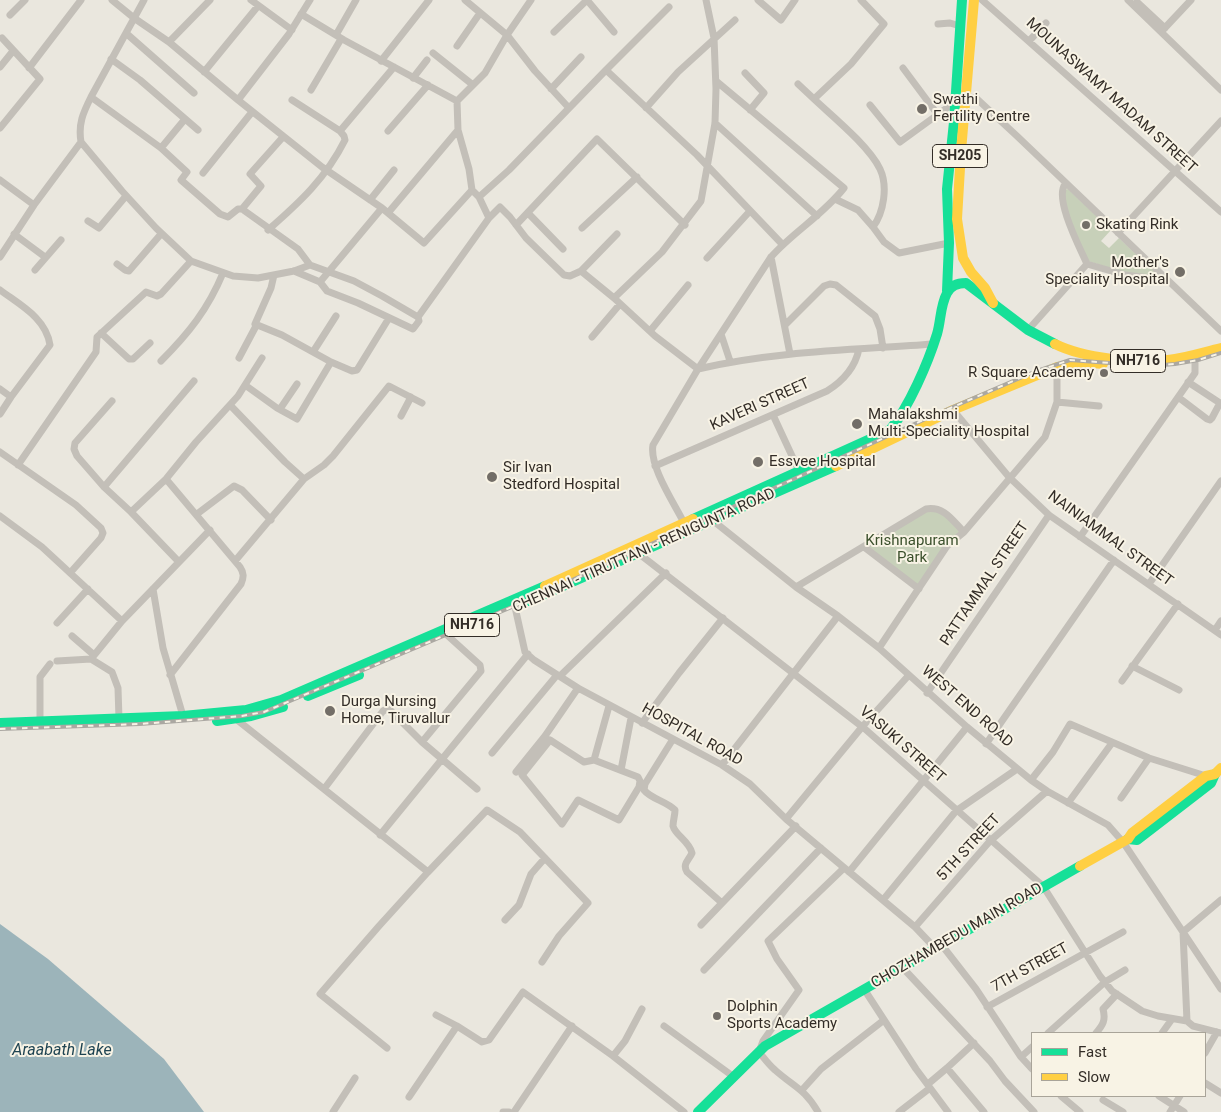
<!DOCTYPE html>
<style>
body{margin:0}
#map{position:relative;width:1221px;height:1112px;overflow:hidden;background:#eae7de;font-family:Roboto,sans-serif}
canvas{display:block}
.legend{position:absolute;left:1031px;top:1032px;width:175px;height:65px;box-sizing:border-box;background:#f8f3e5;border:1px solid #a9a499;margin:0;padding:6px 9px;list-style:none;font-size:15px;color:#332d27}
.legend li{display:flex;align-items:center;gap:10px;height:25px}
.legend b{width:25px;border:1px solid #a9a499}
</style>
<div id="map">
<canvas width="1221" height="1112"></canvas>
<ul class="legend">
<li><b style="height:6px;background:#16e098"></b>Fast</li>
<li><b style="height:6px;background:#ffcf43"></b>Slow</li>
</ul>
</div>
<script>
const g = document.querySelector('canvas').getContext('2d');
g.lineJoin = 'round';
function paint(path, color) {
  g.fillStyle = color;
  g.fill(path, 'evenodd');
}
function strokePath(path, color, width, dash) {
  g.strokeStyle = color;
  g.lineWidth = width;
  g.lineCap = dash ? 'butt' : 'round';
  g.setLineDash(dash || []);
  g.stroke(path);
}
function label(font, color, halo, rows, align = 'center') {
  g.font = font + ' Roboto,sans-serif';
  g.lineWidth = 4;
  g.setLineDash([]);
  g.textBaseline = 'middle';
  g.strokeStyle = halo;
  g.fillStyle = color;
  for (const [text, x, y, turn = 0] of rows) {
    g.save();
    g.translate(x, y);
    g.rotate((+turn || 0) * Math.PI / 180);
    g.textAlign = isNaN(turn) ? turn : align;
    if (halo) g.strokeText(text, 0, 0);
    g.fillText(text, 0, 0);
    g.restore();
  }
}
paint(new Path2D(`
 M1068 189 1111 230 1101 241 1109 248 1119 238 1161 278 1126 273 1088 261C1078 239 1064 215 1064 190Z
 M933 510 943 513 961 532 918 586 867 547 924 512Z`), '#c7d0b9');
paint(new Path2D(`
 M0 924 48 959 164 1059 204 1112H0Z`), '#9cb4ba');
strokePath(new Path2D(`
 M112 0 134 18 169 42 238 100 322 167 382 208
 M144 0 91 97 161 148 187 172 181 180 220 214 228 217 238 209H242L298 249 310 265
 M251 0 292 30
 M465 0 507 35 535 71 569 108
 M531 0 507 35 485 73 457 101 458 130 469 169 472 190 479 197 489 218 500 207 510 217 526 238 564 275 570 276 581 271 614 298 655 336 698 369C775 351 855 350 933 344
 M587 0 614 32
 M758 0 781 20 795 0
 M861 0 884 24 851 64 814 99C832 116 869 146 880 169 888 186 884 212 873 227
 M982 0 1221 212
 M1128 0 1221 90
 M1137 2 1165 28
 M301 14 344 40 457 101
 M10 15 25 0
 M938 24 950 23 960 26
 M554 32 587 0
 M1161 32 1191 0
 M127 34 194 93
 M336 35 356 0
 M1029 41 1046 23
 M169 42 210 0
 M457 46 480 13
 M433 53 473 85
 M111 59 140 80 198 130
 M381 61 429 0
 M0 67 13 51
 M29 68 81 0
 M903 68 938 115
 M606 70 669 7
 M204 72 258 6
 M745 73 764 93 750 110
 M413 78 427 60
 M798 84 814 99
 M551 89 581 57
 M311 90 341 39
 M962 96 976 98 1018 137 1221 331
 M238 100 289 34 310 0
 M870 105 900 142 955 102
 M646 108 678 72 735 20
 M715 123 817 216
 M0 128 40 79 2 38
 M340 131 394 67
 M388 131 428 85
 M81 142 122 191 156 228 191 261 233 276 258 278 294 271 310 265 354 281 382 296 418 317
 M161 148 185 119
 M203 173 252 112
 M0 180 34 205
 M1065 184C1054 199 1080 248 1087 264L1125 275 1167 280
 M479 197 509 170 606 70 697 155 782 244
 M835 199 858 210 873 227 884 242 899 253 949 243
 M370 200 394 170
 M242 209 261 186 250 174 283 137
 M388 213 424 243 472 190
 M528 213 563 249
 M88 221 99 228 126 196
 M516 225 597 139 685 225
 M582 228 637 177
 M268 230C300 202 326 178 345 140L344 136 340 131 292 100
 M1118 233 1221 121
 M14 234 45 257
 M0 257 34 205 81 142C78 124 83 113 91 97
 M771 257 790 354
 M707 258 750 211
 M117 264 125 270 129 271 161 234
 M35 270 61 240
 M294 271 320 282 327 291 358 303 413 329 419 321 418 317 489 218
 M581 271 617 234
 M274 275 271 288 255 324 282 335 331 362
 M320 282 382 208 388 213 458 130
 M0 290C20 305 46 318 50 345L11 397
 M614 298 662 252 701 201 715 123 716 89 714 38 706 0
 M785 325 824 286 830 284 836 285 875 316 880 329 883 348
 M1028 330 1087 264
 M650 331 688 285
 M101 333 129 359H133L150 343
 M721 334 730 361
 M592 337 620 304
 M313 352 336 316
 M239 358 256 326
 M161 361C189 333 208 309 223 273
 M245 385 277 408 297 419 331 362 352 371 357 370 389 318
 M0 389 11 397 0 414
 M1178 397 1207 419 1210 420 1212 418 1220 403 1188 382
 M112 401 75 443 74 449 77 456 104 487 131 512 179 562
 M1057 402 1099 406
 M230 405 285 462 304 479 235 561
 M280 409 297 384
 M953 410 1009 477 1049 515 1221 635
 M773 415 799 471
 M401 416 411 397
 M0 452 76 505 101 528 103 533 101 538 70 573
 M18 465 96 352 97 337 146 292 157 296 161 294 191 261
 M655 466 827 391C843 381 855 368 859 349
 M166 479 240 567C244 573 244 577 241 584L170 675
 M304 479 324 465 333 456 389 386 422 403
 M104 487 194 381
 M131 512 166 479 196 442 238 396 262 358
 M197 514 234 486 242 490 271 520
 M0 516 42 547 122 621
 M711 519 796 587 838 616 879 648 967 727 1031 780 1047 791 1108 825 1123 842 1221 989
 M684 523C674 503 649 466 653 445L698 369 771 257C793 232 823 215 844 188L716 81
 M1080 537 1195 373V363
 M864 547 919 589
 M638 553 865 729 1043 886 1100 976 1112 991 1142 1011 1158 1016 1187 1021
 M1149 584 1221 481
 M796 587 926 509C944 506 952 520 964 532
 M153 589 163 648 183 716
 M515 607 525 652 534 660 578 688 722 765 750 784 786 819 915 927 935 948
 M57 623 88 589
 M1215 630 1221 621
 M72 636 94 655
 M879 648 947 546 964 532 1045 437 1057 402V367
 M91 659 122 621 210 530
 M57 661 91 659 112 672 118 688 119 719
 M1132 666 1179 690
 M560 676 666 573
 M1122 681 1178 604
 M927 693 1049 515
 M236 719 428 872 379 926 320 994 387 1048
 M40 721V677L50 664
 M642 723 679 673 723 618
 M673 739 645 784 644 790C651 799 666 801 675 810 675 815 673 821 673 826 675 835 689 841 692 853 689 860 682 864 687 872L722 903
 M550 740 584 762 594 760 638 777 640 781 639 787 619 820 578 800 562 824 522 775Z
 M422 742 481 671 480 665 447 635
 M986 744 1114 560
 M492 753 557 675
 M594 760 609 706
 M722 765 838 616
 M621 770 631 718
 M516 772 545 736 578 688
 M1031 780 1053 752 1070 724 1149 758 1206 776
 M324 789 383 711 387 709 391 711 422 742 477 789
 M1121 798 1149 758
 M1068 803 1112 743
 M786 819 862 727 909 675
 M380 835 528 654
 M428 872 487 810 520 832 588 903 559 936 542 962
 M849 872 967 727
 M883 900 956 811 1017 769
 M505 920 519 905 531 874 545 858
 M701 925 796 826
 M915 927 990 841 1047 791
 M1183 932 1187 1021 1193 1026 1221 1033
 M1183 932 1221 900
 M941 944 976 989 1021 1057 1032 1069
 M902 967 990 1061 1005 1081 1034 1112
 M704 970 821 848
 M864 989 916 1069 948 1112
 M987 1007 1123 932
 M642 1009 625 1041 613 1056 684 1112
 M436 1015 457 1026
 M664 1026 734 1077
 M1048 1033 1105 982 1125 970
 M1096 1033C1103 1025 1106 1020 1103 1009L1117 994
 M1162 1033 1172 1019
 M974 1043 947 1068 984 1112
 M1205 1053 1217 1032
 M1021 1057 1032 1047
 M1205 1083 1221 1093
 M928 1084 947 1068
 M802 1090 821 1069 884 1020
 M1061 1096 1080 1112
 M1159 1096 1184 1112
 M409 1097 457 1026 482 1042 489 1040 523 992 613 1056
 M1103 1100 1123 1112
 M333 1112 355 1078
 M503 1112H509
 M514 1112 572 1026
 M818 1112C805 1089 794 1087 775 1070 769 1065 764 1058 759 1052L763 1041 799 990 777 959 768 941 844 868
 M899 1112 930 1088
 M1170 1112 1180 1096`), '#c3bfb8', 7);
strokePath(new Path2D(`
 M947 291 949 243 947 189 954 122 962 0
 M693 519 890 430C909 407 928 363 937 334 941 321 940 306 947 293 951 285 958 283 966 283L1028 330 1055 344
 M529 601 836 466
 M308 696 359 675
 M217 721 251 716 283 707
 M0 723 183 716 246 710 281 700 545 586
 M1128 839 1137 840 1211 783 1215 774
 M698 1112 765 1046 1080 866`), '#16e098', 10);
strokePath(new Path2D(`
 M974 0 961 151 957 219 963 258 971 272 985 288 993 303
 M1055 344C1083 358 1137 364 1168 360 1186 358 1204 352 1221 348
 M836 466 953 410 1057 367 1093 363 1103 364
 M545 586 693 519
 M1080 866 1128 839 1132 833 1206 776 1215 774 1221 768`), '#ffcf43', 10);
const rail = new Path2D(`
 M0 729 140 724 242 716 264 712 526 601 932 416 1034 372 1070 360 1150 366 1175 364 1198 360 1221 353`);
strokePath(rail, '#aba8a2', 4);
strokePath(rail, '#f8f3e5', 2, [5.5]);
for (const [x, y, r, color] of [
 [922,109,6,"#736e67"],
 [1086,225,5,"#736e67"],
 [1180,272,6,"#736e67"],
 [1104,373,5,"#736e67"],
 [857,424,6,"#736e67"],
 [758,462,6,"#736e67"],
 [492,477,6,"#736e67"],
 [330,711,6,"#736e67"],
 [717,1016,5,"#736e67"]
]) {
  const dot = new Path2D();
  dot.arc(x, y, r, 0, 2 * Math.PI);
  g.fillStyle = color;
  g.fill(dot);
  strokePath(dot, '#f8f3e5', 2);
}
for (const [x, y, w] of [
 [960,156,55],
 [1138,361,55],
 [472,625,55]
]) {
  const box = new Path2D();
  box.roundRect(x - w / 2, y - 11.5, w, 23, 4);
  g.fillStyle = '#f8f3e5';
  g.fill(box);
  strokePath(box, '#332d27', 1);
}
label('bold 14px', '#332d27', null, [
 ["SH205",960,156],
 ["NH716",1138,361],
 ["NH716",472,625]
]);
label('15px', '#332d27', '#f8f3e5', [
 ["MOUNASWAMY MADAM STREET",1111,96,42],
 ["KAVERI STREET",760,405,-24],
 ["NAINIAMMAL STREET",1110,539,36],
 ["CHENNAI - TIRUTTANI - RENIGUNTA ROAD",644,551,-24],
 ["PATTAMMAL STREET",985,584,-56],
 ["WEST END ROAD",967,707,41],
 ["HOSPITAL ROAD",692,735,29],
 ["VASUKI STREET",902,745,41],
 ["5TH STREET",969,848,-47],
 ["CHOZHAMBEDU MAIN ROAD",957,936,-30],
 ["7TH STREET",1030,968,-29]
]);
label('15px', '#332d27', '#f8f3e5', [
 ["Swathi",933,100],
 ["Fertility Centre",933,117],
 ["Skating Rink",1096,225],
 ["Mother's",1169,263,"right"],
 ["Speciality Hospital",1169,280,"right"],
 ["R Square Academy",1094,373,"right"],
 ["Mahalakshmi",868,415],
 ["Multi-Speciality Hospital",868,432],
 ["Essvee Hospital",769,462],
 ["Sir Ivan",503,468],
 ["Stedford Hospital",503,485],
 ["Durga Nursing",341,702],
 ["Home, Tiruvallur",341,719],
 ["Dolphin",727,1007],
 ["Sports Academy",727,1024]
], 'left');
label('15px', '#3b502c', '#f8f3e5', [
 ["Krishnapuram",912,541],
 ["Park",912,558]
]);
label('italic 16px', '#1f4452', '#f8f3e5', [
 ["Araabath Lake",62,1051]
]);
</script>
